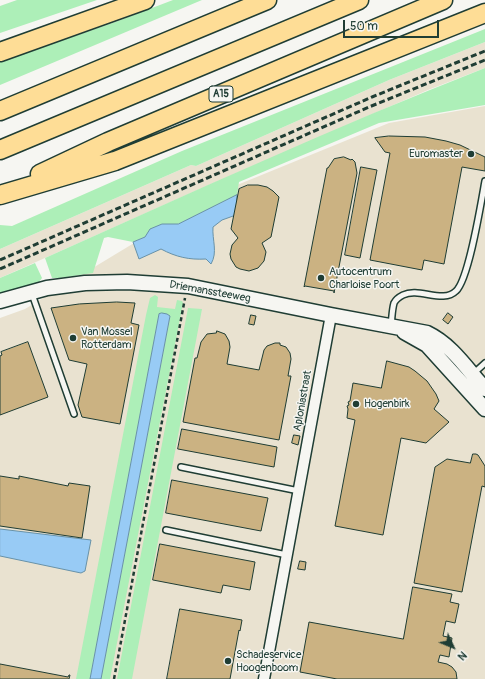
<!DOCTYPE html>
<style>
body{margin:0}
#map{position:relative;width:485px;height:679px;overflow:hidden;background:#f6f6f2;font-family:Pangolin,sans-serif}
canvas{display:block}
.north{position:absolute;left:433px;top:627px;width:40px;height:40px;-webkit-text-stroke:3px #f6f6f2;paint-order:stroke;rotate:134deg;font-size:11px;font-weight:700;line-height:16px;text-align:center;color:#1f3d34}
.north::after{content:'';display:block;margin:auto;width:14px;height:18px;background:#1f3d34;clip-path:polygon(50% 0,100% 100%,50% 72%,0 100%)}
.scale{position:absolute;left:343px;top:20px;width:96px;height:18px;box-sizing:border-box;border:2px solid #1f3d34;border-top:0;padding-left:5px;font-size:12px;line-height:14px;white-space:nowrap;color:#1f3d34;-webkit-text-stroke:3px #f6f6f2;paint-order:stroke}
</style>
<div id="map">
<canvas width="485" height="679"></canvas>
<div class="north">N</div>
<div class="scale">50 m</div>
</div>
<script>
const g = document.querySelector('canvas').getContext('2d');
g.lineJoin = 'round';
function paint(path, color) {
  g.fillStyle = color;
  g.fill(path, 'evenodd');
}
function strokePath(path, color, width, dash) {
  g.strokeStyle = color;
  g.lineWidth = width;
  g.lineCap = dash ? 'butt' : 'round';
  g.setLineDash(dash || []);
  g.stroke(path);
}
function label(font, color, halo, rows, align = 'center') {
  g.font = font + ' Pangolin,sans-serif';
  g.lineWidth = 3;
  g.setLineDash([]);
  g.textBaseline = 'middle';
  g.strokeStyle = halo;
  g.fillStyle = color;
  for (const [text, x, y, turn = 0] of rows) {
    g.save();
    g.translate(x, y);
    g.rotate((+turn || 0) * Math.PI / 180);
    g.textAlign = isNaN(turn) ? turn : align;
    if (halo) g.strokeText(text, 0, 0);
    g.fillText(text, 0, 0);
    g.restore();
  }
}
paint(new Path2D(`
 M485 42V68L428 90 209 185 0 278V249L191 165 196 166 389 80Z
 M485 106V679H0V318L25 309 215 194 389 123Z`), '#e9e2d0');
paint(new Path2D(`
 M17 0H97L0 33V6Z
 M173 0H202L0 85V62L118 21Z
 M485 29V42L389 80 196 166 191 165 0 249V225L12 226 182 151Z
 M485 68V105L379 123 239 182 237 195 178 224H162L145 237 133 242 108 237 104 238 93 273 60 278H52L45 258C191 193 336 126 485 68Z
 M35 263 42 278 39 282 0 295V278Z
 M155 295 158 297 157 307 175 309 177 300 182 301 183 303 110 679H101L170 317 167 314H159L90 679H76L146 315 150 298Z
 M188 308 202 309 132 679H117Z`), '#adefb8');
const water = new Path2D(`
 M237 195 236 215 222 220 213 227C212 240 218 252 211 264L206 259C189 260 176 257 161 249L139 259 133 242 145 237 150 229 162 224H178Z
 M162 313 167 314 170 316 101 679H90L159 314Z
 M0 529 91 540 85 571 81 573 0 556Z`);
paint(water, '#98cbf5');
strokePath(water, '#6892a8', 1);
const building = new Path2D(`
 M389 136 425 137 446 141 460 145 485 157V171L462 167 444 264 424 260 422 270 370 260 390 153 385 152 375 138Z
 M344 157 351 160 352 159 355 162 357 173 334 293V291L305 286 304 287 327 168H328L334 159Z
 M361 167 377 170 360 258 345 255Z
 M248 185H258L267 187 273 191 279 197 271 237 262 243 266 252 264 261 258 268 249 271 240 269 236 267 231 259 230 254 232 245 238 238 231 229 239 189Z
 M117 302 135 303 131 323 139 325 120 424 82 417 78 405 87 364 69 360 51 308 79 304Z
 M448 313 453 317 448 324 443 320Z
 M251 315 256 316 254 325 249 324Z
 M217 331 225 334 229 341 230 347 227 364 259 370 264 350 267 346 275 343H280V345L286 347 290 353 291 359 288 376H291L279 440 183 422 195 358H197L201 342 207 334 216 333Z
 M28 342 48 397 0 415V356L2 355 1 352Z
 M387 361 409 367 415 371 427 381 436 394 439 401 434 409 449 422 426 443 401 438 383 535 335 526 355 420 347 418 348 409 347 406 349 405 348 402 350 401 353 383 381 388Z
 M182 429 277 447 274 467 178 449Z
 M294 435 300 436 298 445 292 443Z
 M473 454H476L478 455 485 466V487L482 486 462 592 414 583 435 467 447 459 470 463Z
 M0 476 19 479V476L68 486 69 483 90 486 82 538 0 526Z
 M172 480 268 498 261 531 166 513Z
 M160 544 255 562 250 590 223 585 221 593 153 580Z
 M300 561 306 562 305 570 298 569Z
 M413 587 452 594 450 602 459 604 455 623 446 621 443 636 452 638 449 657 440 655 438 662 447 664 452 667 456 672 457 679H337L300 672 309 622 403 639Z
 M180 609 242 620 240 631 239 630 230 679H167Z
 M0 664 68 677 69 675H70L69 679H0Z`);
paint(building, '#cbb282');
strokePath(building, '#1f3d34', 1);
const service = new Path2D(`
 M32 294 74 414
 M391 325C392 318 392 310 394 303 396 299 399 297 403 295 419 287 443 304 456 291 469 279 481 203 485 181
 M474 373 485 363
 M181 467 299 491
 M166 530 287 555`);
const minor = new Path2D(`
 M264 679 331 315`);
const secondary = new Path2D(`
 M0 301 47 288 85 283 127 282 188 286 331 315 427 333C452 345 467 369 485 389
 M404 332 427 345 485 409`);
const motorway = new Path2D(`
 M0 52 145 0
 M0 111 267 0
 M0 150 359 0
 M40 174 108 142 443 0
 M0 195 115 161 485 13`);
strokePath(service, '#1f3d34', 8);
strokePath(minor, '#1f3d34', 13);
strokePath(secondary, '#1f3d34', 17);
strokePath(motorway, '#1f3d34', 21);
strokePath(new Path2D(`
 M114 679 185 298`), '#1f3d34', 2.5, [4, 3]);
strokePath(service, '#f6f6f2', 5);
strokePath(minor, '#f6f6f2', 10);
strokePath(secondary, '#f6f6f2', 14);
strokePath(motorway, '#fedd96', 18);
strokePath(new Path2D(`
 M0 260 372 97 485 51
 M0 269 369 107 485 60`), '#1f3d34', 3, [6, 3]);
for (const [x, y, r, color] of [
 [471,154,4,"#1f3d34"],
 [321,278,4,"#1f3d34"],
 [73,338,4,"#1f3d34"],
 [356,404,4,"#1f3d34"],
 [228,661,4,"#1f3d34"]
]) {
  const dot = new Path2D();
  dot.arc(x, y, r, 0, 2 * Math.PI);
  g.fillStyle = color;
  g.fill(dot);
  strokePath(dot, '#f6f6f2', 1.5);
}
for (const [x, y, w] of [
 [221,94,24]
]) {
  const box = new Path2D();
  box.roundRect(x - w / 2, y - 8, w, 16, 3);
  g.fillStyle = '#f6f6f2';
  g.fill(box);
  strokePath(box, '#1f3d34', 1);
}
label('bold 10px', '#1f3d34', null, [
 ["A15",221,94]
]);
label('11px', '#1f3d34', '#f6f6f2', [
 ["Euromaster",463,154,"right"],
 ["Autocentrum",329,272],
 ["Charloise Poort",329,285],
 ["Van Mossel",81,332],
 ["Rotterdam",81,345],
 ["Hogenbirk",364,404],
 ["Schadeservice",236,655],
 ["Hoogenboom",236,668]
], 'left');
label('11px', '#1f3d34', '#f6f6f2', [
 ["Driemanssteeweg",210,292,10],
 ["Aploniastraat",303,401,-80]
]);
</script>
